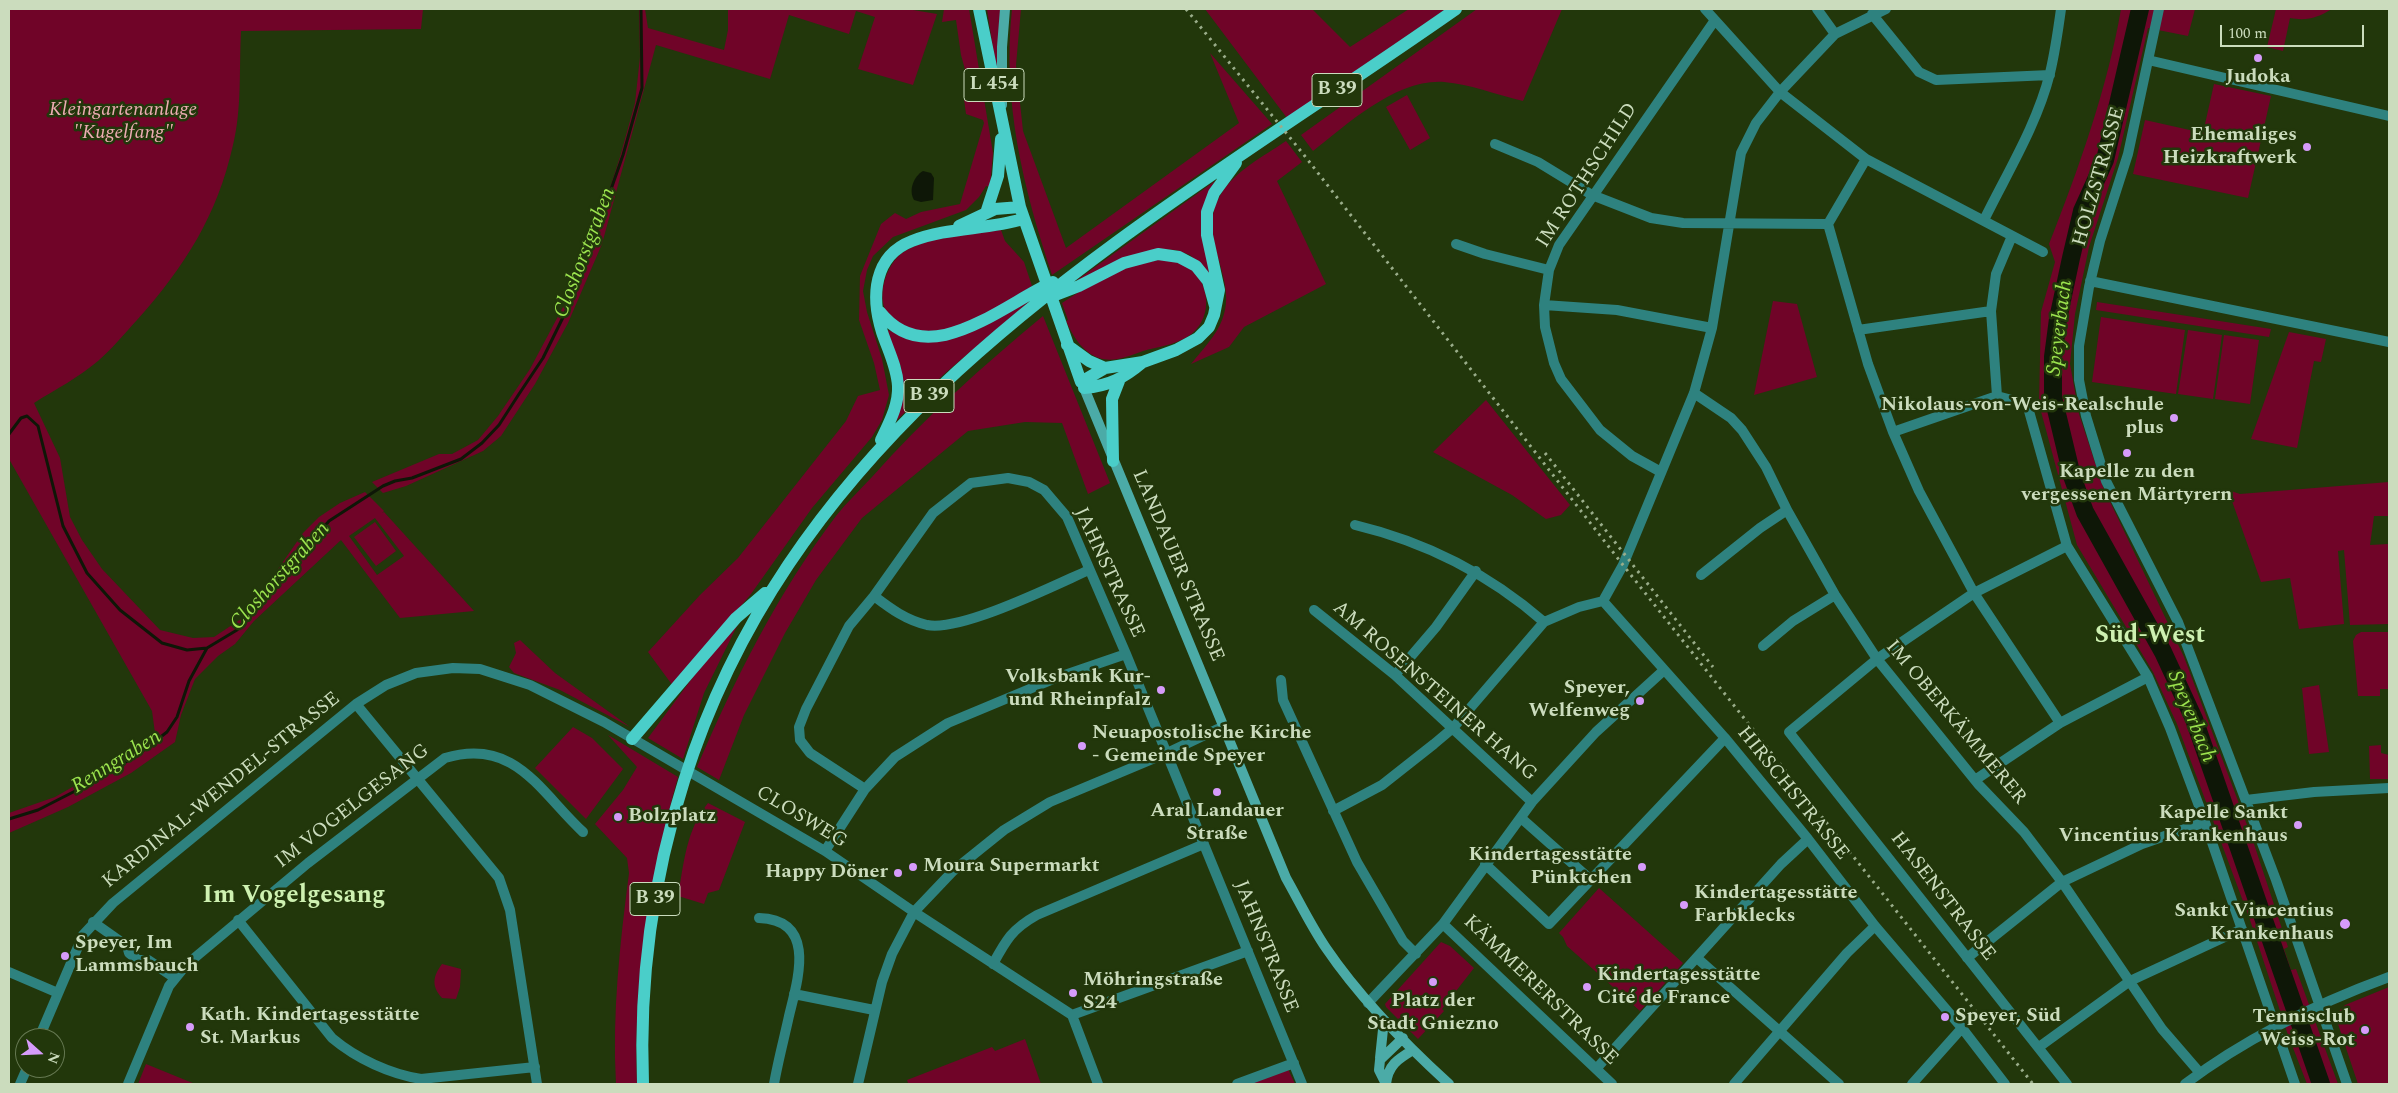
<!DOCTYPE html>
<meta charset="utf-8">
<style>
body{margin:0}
#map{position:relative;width:2398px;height:1093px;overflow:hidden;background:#22370b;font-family:Spectral,serif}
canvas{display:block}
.frame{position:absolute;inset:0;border:10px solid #cbdcbd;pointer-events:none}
.north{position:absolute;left:15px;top:1028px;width:50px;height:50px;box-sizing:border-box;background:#22370b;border:1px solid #667952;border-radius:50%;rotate:110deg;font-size:14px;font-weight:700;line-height:20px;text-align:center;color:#cbdcbd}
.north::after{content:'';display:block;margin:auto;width:18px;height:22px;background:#d69bfa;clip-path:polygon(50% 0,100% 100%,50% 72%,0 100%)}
.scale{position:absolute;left:2220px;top:25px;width:144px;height:22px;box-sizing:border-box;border:2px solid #cbdcbd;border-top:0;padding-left:6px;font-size:15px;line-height:18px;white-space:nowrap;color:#cbdcbd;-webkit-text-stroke:4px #22370b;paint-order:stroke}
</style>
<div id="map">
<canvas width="2398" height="1093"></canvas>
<div class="frame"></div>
<div class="north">N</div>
<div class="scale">100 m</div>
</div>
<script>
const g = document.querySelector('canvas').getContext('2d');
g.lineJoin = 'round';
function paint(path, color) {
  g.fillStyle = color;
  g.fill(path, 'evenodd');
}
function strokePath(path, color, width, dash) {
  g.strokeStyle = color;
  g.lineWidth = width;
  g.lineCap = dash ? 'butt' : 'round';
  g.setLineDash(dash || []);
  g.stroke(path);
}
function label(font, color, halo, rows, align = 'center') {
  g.font = font + ' Spectral,serif';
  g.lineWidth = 5;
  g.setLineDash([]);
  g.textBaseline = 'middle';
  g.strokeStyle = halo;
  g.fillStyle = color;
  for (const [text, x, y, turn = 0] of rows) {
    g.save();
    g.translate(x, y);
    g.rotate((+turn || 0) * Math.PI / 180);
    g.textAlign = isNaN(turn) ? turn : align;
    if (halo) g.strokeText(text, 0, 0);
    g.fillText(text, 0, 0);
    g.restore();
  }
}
paint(new Path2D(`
 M9 9H423L421 29 241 31C239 68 242 109 233 145 217 216 185 266 137 320 124 334 112 349 98 361 78 378 56 389 34 403L60 458 70 517 82 540 102 569 160 630 193 638 214 637 241 619 258 598 303 533 319 517 340 503 365 492 384 511 382 513 384 512 474 611 400 618 341 540 254 621 235 644 218 656 195 679 181 715 175 742 131 773 68 807 9 833V813L55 797 111 765 155 733 152 711 9 459ZM375 518 404 556 377 575 349 536Z
 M639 9H645L648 28 724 50 728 30V9H907L937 14 913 85 858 69 875 17 856 11 849 34 789 15 770 79 656 45 602 244 568 323 535 384 501 436 483 451 406 486 383 493 372 482 439 454H452L478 440 498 416 530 369 571 292 597 228 620 157 635 103 640 57Z
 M944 9H969L993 153 990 187 986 186 979 197 966 210 893 237 873 256 867 270 863 291 867 312 882 359 889 395 882 420 872 437 812 508 751 594 673 686 648 652 700 595 738 558 846 421 858 396 880 390 874 363 859 320 860 276 881 224 895 213 906 219 921 212 960 204 984 123 983 120 966 114 964 99 969 84 961 55 956 20 942 22Z
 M987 9H1002L999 67 996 68Z
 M1012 9H1021L1016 65 1023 131 1066 248 1239 123 1210 53 1272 124 1052 275C1023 187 1002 102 1012 9Z
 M1205 9H1312L1350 47 1409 9H1446L1287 118Z
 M1477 9H1562L1523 101C1497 95 1470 84 1444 82 1396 79 1349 123 1313 151L1301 135Z
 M2121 9H2195L2188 36 2148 28 2118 158 2089 247 2075 314 2070 364 2079 414 2103 487 2184 657 2253 841 2288 947 2284 949 2291 970 2296 969 2338 1084H2307L2288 1035 2250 920 2177 724 2153 672 2077 545 2039 404 2041 312 2055 262 2049 244C2078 171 2108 86 2121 9Z
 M2276 9H2332C2317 18 2307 21 2290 18L2283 51 2267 47Z
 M2214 84 2271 96 2248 198 2133 174 2145 120 2203 133Z
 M1407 95 1430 138 1410 150 1386 107Z
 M1286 141 1302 162 1277 181 1326 284 1244 327 1229 347 1191 364C1202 350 1216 336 1222 320 1240 279 1194 236 1221 194 1235 171 1264 156 1286 141Z
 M1215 181 1211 188 1214 280 1190 255 1176 250 1158 249 1078 282 1077 280Z
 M1001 230 1005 241 1024 262 1032 286C1004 304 971 327 937 332 919 334 901 328 889 315 874 298 887 264 902 253 927 236 972 234 1001 230Z
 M1166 258C1173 261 1182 262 1188 266 1212 283 1213 322 1187 337 1174 345 1157 347 1143 351 1129 356 1113 363 1099 358 1082 352 1073 336 1066 321L1068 320 1062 303 1085 288 1128 267Z
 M1031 300 943 375 896 421 901 367 887 332 889 330 905 338 917 341Z
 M1773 301 1797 304 1817 377 1754 395Z
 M2097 302 2271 329 2269 337 2096 310Z
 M1043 316 1110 483 1088 494 1062 423 1025 422 968 431 862 518 816 580 785 633 744 715 719 780 697 767C736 677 777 594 836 516 847 502 860 490 872 477 924 418 983 366 1043 316Z
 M2101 317 2185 330 2176 394 2092 382Z
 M2188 330 2222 335 2213 399 2178 394Z
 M2289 332 2326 339 2321 362 2314 361 2297 448 2251 439Z
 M2224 335 2259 340 2250 404 2215 399Z
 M1486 400 1570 505 1561 515 1546 519 1512 495 1433 452Z
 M2389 482V516H2374L2370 545 2389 544V624L2350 625 2344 550 2338 551 2344 624 2299 629 2290 578 2261 582 2228 490 2240 494Z
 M375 522 396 551 376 566 354 537Z
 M739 622 704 693 683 759 648 738 696 673Z
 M2361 632H2389V689H2380V696H2358L2353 641 2356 635Z
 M520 640 555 673 630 727 560 690 514 673 509 667 516 653 514 643Z
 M2319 685 2329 752 2309 754 2302 688Z
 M573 727 592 738 623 769 586 819 535 768Z
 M608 735 678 777C650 877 633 979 637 1084H616C612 1013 620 943 629 873L627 858 595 824 623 790 637 767Z
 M2381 745V753L2389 755V779H2370L2369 746Z
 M708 803 745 822 719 890 708 893 704 904 678 896C684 863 686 830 708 803Z
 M1599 888 1683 963 1640 1011 1567 946 1563 937 1559 933Z
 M1441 942 1450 946 1474 968 1442 1009 1444 1011 1418 1039 1386 1007 1385 1004Z
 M442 964 461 969 460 987 456 999 442 998C431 986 433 976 442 964Z
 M2389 987V1084H2358L2338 1024V1012L2345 1005Z
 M1025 1039 1041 1084H903L908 1083 907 1080 992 1047 995 1051Z
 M146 1064 195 1084H138Z
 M1288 1069 1295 1084H1245Z`), '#700428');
paint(new Path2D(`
 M923 171 931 173 934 178 933 200 921 202 914 200C908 190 914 176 923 171Z`), '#0e1707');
strokePath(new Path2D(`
 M9 434 21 418 27 416 38 426 63 526 87 573 120 610 162 643 187 650 207 648 237 630 329 521 383 486 395 481 412 478 461 459 482 443 499 425 519 394 543 358 574 295 623 155 642 88 641 9
 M9 819 38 810 85 786 136 756 167 732 177 717 189 681 207 648`), '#0e1707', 3);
strokePath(new Path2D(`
 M2140 9 2105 160 2082 211 2071 258 2058 319 2053 357V397L2072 476 2085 512 2163 652 2194 719 2321 1084`), '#0e1707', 18);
strokePath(new Path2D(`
 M1705 9 1780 92 1866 159 2043 252
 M1817 9 1835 34
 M2159 9 2128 154 2100 241 2089 287 2079 346V380L2086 416 2106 481 2178 622 2276 880 2347 1084
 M1872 14 1919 72 1936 80 2050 75
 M2148 60 2389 116
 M1495 144 1538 162 1592 195 1651 218 1683 223 1828 224
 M1866 159 1828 224 1868 364 1893 432 1919 491 1974 593 2060 723
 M1984 220C2007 173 2037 125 2050 73 2055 52 2058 31 2061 9
 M1456 244 1485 254 1549 270
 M2090 281 2389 342
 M1544 305 1617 310 1712 328
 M1858 330 1991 311
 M1694 393 1731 418 1742 430 1766 467 1787 510 1835 595 1877 659 1979 785 2024 832 2062 882 2162 1029 2200 1073
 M1997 396 2027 404 2067 546 2148 677 2170 728 2205 822 2295 1084
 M1997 396 1991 311 1996 274 2012 236
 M1893 432 1997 396
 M1661 472 1632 456 1600 430 1561 379 1554 363 1545 327 1544 305 1549 270 1559 245 1715 20
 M1355 525C1426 542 1489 574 1544 622
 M2067 546 1974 593 1877 659 1789 732 2067 1084
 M1701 575 1760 528 1787 510
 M874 596C891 609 906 620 927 625 961 632 1055 585 1089 570
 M1603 601 1623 565 1694 393 1712 328 1741 153 1756 123 1780 92 1835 34 1886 9
 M1603 601 1725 738 1808 839 1875 926 1962 1028 2005 1084
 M1314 610 1395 675 1532 802
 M1763 646 1793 621 1835 595
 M1395 675 1436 627 1476 571
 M1281 680 1283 700 1357 862 1403 941 1416 954
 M356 704 499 878 510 910 537 1084
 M1975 780 2060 723 2148 677
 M865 789 810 753 800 740 799 727 806 709 849 626 874 596 933 513 971 483 1008 478 1029 482 1044 490 1067 517 1126 654 1302 1084
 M2246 800 2314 792 2389 788
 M1333 811 1382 785 1434 744 1453 728 1544 622 1579 607 1603 601
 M1521 818 1591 880
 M825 851 865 789 895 757 948 723 1056 678 1126 654
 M1485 864 1549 924 1725 738
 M759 918C817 920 798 979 789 1016 784 1039 778 1061 774 1084
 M238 920 332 1038C357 1059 390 1074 421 1079L535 1067
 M93 922 127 946 129 953 138 960H148L175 978
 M1443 924 1612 1084
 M1697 958 1839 1084
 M1967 958 2062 882 2142 844 2205 822
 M993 964C1006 940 1012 929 1037 915L1204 844
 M9 972 58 993
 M794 994 874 1010
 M1368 1003 1443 924 1532 802 1596 732 1663 671
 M1072 1015 1248 951
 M1072 1015 1098 1084
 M39 1038 83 935 113 903 356 704 386 685 416 673 453 668 480 669 530 685 604 722 825 851 914 912 1072 1015
 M2039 1047 2130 981 2242 929
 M1596 1069 1781 864 1808 839
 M20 1084 27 1068
 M128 1084 169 986 186 965 308 863 445 758C515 737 540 792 583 832
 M858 1084 882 982 892 954 914 912 953 871 1004 830 1050 802 1167 753 1224 726
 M1237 1084 1294 1063
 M1734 1084 1847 953 1875 926
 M1912 1084 1962 1028
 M2185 1084C2246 1038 2318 1003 2389 977`), '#2e827f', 10);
strokePath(new Path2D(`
 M1002 105V47L1005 9
 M1082 383 1286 878C1299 901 1311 926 1326 948 1360 998 1404 1043 1449 1084
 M1380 1058 1384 1020
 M1386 1084 1379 1070 1380 1060 1403 1038
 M1386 1084C1388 1065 1398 1059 1413 1050`), '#4baba7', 10);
strokePath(new Path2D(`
 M979 9 1020 207 1081 382 1105 368 1143 362 1176 350 1198 338 1209 327 1214 315 1219 290 1207 235V212L1214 193 1236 163
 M986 213 998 176 1001 139
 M959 226 995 209 1020 207
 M1053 296 1079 286 1124 263 1158 254 1179 257 1196 266 1208 281 1215 306
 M880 312C928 373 1002 305 1053 282
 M1067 345 1089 361 1105 368
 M1084 388C1109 386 1124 378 1143 362
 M881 440C889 423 899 405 898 386 897 367 888 350 882 332 871 297 873 256 912 241 948 227 986 230 1023 219
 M1113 461 1112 399 1119 381
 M632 739 736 618 765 593
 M643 1084C639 982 653 878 684 781 804 402 1151 223 1456 9`), '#4acec9', 12);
strokePath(new Path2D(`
 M1186 9 1304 155 1623 565 2033 1084
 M1545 453 1713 667`), '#9aad8a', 3, [2.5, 5]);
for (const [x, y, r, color] of [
 [2258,58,5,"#d69bfa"],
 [2307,147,5,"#d69bfa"],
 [2174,418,5,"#d69bfa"],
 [2127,453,5,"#d69bfa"],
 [1161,690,5,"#d69bfa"],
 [1640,701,5,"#d69bfa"],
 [1082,746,5,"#d69bfa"],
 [1217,792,5,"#d69bfa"],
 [618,817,5,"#d69bfa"],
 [2298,825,5,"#d69bfa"],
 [913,867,5,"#d69bfa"],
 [1642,867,5,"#d69bfa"],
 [898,873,5,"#d69bfa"],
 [1684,905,5,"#d69bfa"],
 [2345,924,6,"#d69bfa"],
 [65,956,5,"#d69bfa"],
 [1433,982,5,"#d69bfa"],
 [1587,987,5,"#d69bfa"],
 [1073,993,5,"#d69bfa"],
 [1945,1017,5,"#d69bfa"],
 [190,1027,5,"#d69bfa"],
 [2365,1030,5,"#d69bfa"]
]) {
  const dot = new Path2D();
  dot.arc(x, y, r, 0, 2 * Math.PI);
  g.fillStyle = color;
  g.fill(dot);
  strokePath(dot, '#22370b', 2);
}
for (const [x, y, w] of [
 [994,85,60],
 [1337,90,50],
 [929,396,50],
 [655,899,50]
]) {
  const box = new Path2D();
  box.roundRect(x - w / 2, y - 16.5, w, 33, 4);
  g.fillStyle = '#22370b';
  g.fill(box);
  strokePath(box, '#cbdcbd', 1);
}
label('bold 19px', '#cbdcbd', null, [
 ["L 454",994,85],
 ["B 39",1337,90],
 ["B 39",929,396],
 ["B 39",655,899]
]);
label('bold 20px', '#cbdcbd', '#22370b', [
 ["Judoka",2258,78,"center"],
 ["Ehemaliges",2297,136],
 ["Heizkraftwerk",2297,159],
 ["Nikolaus-von-Weis-Realschule",2164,406],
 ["plus",2164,429],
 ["Kapelle zu den",2127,473,"center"],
 ["vergessenen Märtyrern",2127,496,"center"],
 ["Volksbank Kur-",1151,678],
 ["und Rheinpfalz",1151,701],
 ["Speyer,",1630,689],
 ["Welfenweg",1630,712],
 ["Neuapostolische Kirche",1092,734,"left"],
 ["- Gemeinde Speyer",1092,757,"left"],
 ["Aral Landauer",1217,812,"center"],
 ["Straße",1217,835,"center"],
 ["Kapelle Sankt",2288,814],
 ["Vincentius Krankenhaus",2288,837],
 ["Bolzplatz",628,817,"left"],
 ["Kindertagesstätte",1632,856],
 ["Pünktchen",1632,879],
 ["Moura Supermarkt",923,867,"left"],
 ["Happy Döner",888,873],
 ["Kindertagesstätte",1694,894,"left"],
 ["Farbklecks",1694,917,"left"],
 ["Sankt Vincentius",2334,912],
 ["Krankenhaus",2334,935],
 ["Speyer, Im",75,944,"left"],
 ["Lammsbauch",75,967,"left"],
 ["Kindertagesstätte",1597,976,"left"],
 ["Cité de France",1597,999,"left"],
 ["Möhringstraße",1083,981,"left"],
 ["S24",1083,1004,"left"],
 ["Platz der",1433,1002,"center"],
 ["Stadt Gniezno",1433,1025,"center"],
 ["Kath. Kindertagesstätte",200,1016,"left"],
 ["St. Markus",200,1039,"left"],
 ["Speyer, Süd",1955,1017,"left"],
 ["Tennisclub",2355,1018],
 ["Weiss-Rot",2355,1041]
], 'right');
label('italic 20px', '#edacb3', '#22370b', [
 ["Kleingartenanlage",123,111],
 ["\"Kugelfang\"",123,134]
]);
label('20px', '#cbdcbd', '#22370b', [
 ["IM ROTHSCHILD",1588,176,-57],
 ["HOLZSTRASSE",2100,177,-74],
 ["LANDAUER STRASSE",1177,566,67],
 ["JAHNSTRASSE",1108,573,65],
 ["AM ROSENSTEINER HANG",1434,692,41],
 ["IM OBERKÄMMERER",1955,723,50],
 ["KARDINAL-WENDEL-STRASSE",222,791,-39],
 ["HIRSCHSTRASSE",1792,794,51],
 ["IM VOGELGESANG",353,807,-38],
 ["CLOSWEG",801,818,31],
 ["HASENSTRASSE",1942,897,52],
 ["JAHNSTRASSE",1265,947,68],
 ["KÄMMERERSTRASSE",1540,991,44]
]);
label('italic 21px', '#9be34e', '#22370b', [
 ["Closhorstgraben",586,253,-69],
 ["Speyerbach",2061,328,-83],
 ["Closhorstgraben",281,577,-48],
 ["Speyerbach",2190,717,68],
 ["Renngraben",117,763,-32]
]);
label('bold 25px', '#cef1b1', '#22370b', [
 ["Süd-West",2150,637],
 ["Im Vogelgesang",294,897]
]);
</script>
